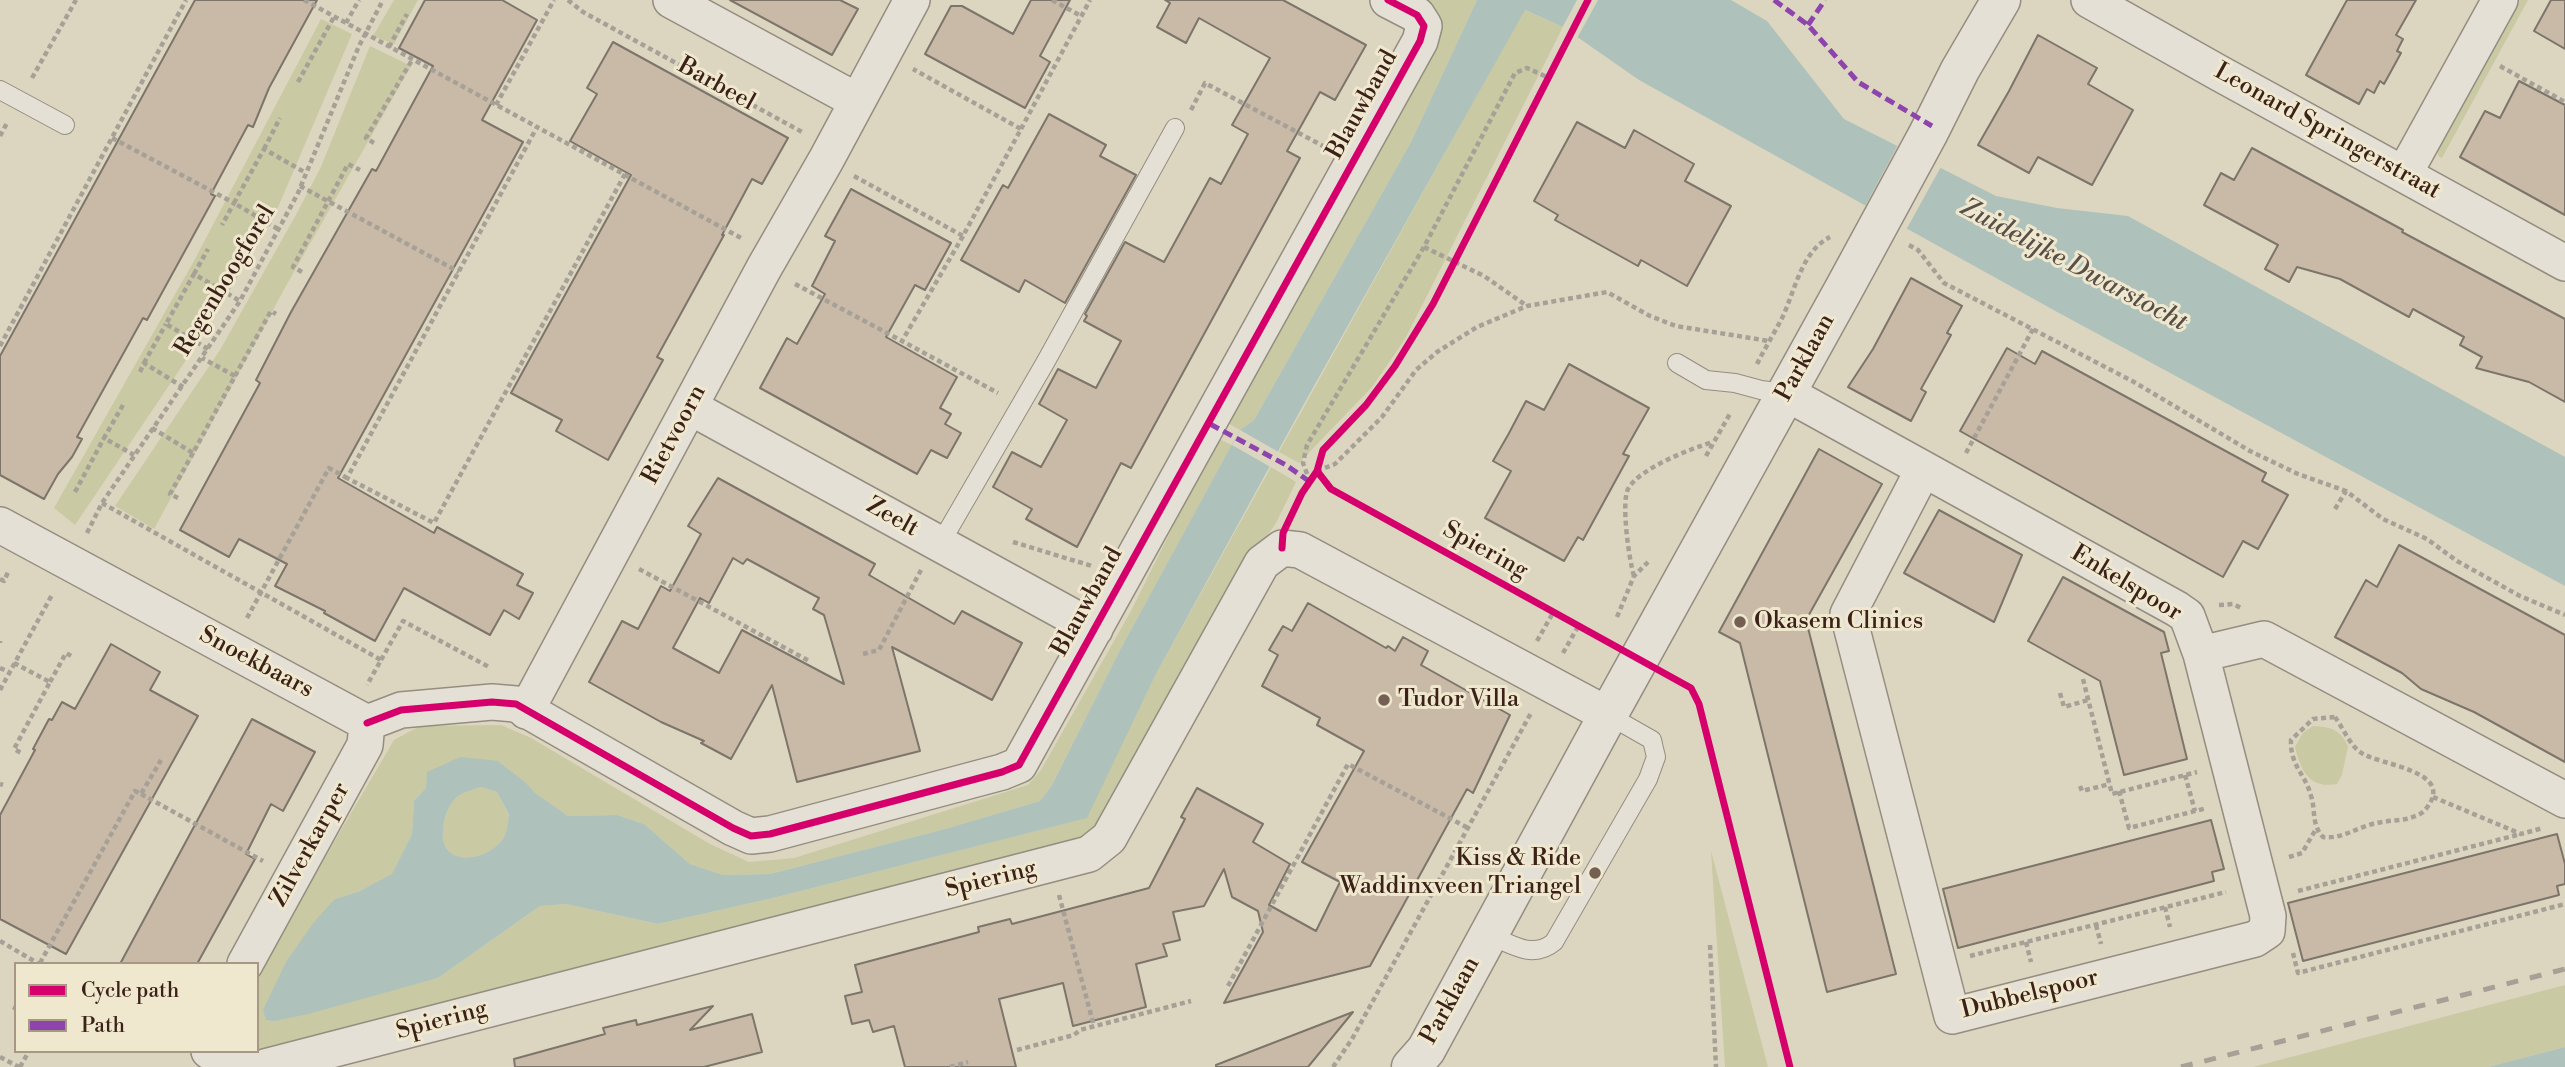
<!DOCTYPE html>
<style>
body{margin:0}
#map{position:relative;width:2565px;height:1067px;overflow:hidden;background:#dcd6c0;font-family:"Libre Bodoni",serif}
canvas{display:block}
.legend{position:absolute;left:14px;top:962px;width:245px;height:91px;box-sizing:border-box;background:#efe8cf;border:2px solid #a79885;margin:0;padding:9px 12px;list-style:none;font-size:21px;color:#3b2117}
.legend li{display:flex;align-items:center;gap:14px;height:35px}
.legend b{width:35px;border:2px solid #a79885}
</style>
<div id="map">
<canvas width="2565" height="1067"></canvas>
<ul class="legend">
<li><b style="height:9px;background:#d6006c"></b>Cycle path</li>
<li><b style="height:9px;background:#8e44ad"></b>Path</li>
</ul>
</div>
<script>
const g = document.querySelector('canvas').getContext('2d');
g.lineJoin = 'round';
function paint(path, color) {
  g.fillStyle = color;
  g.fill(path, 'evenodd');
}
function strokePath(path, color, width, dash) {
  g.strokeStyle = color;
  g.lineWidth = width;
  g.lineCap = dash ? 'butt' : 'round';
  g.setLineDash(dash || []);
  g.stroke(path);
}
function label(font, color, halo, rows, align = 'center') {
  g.font = font + ' "Libre Bodoni",serif';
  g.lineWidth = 6;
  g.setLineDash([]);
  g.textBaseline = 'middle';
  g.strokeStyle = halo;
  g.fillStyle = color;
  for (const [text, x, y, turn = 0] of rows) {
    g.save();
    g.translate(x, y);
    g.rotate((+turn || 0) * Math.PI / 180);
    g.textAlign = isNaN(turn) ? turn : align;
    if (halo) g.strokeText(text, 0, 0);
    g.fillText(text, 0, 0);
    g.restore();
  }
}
paint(new Path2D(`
 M394 0H418L394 44 373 36Z
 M1409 0H1477L1411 142 1254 420 1240 430 1226 422 1441 26Z
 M2517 0H2528L2442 158 2438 156V147Z
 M1524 10 1563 27 1405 339 1372 387 1299 463 1279 452Z
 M321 19 352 34 276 212 205 332 75 525 54 508 195 259Z
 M370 46 411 66 286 286 154 529 115 506 220 350 297 213 320 169Z
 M1217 438 1232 445 1120 650 1052 785 1040 801 945 829 770 874 723 875 690 864 644 824 617 815 568 816 534 793 524 781 498 761 426 788 414 801 412 834 392 875 360 891 335 899 275 1021 438 978 540 906 566 904 658 924 773 898 1086 818 1155 676 1271 467 1296 482 1276 523 1254 555 1099 832 263 1055 251 1051H257V977L263 963 394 740 420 726 501 725 531 738 710 844 749 862 794 858 1028 785 1041 770 1131 611Z
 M2313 726C2331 727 2340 729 2348 746L2342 775 2337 784C2309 789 2301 771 2295 747L2303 733Z
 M481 787 497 792 509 816C508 822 507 831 504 837 495 853 467 864 451 853 436 843 444 809 456 798 462 792 473 790 481 787Z
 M1711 851 1768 1067H1725Z
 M2565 985V1047L2488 1067H2253Z`), '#c9c9a3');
paint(new Path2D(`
 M1477 0H1731L1767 21 1844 119 1996 196 2057 208 2128 216 2565 457V586L2059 313 1639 80 1563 27 1525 10 1305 402 1155 676 1087 818 773 898 658 924 566 904 540 906 438 978 308 1014 275 1021 266 1020 263 1010 286 962 314 922 335 899 360 891 392 874 412 834 414 801 426 788 427 772 460 757 498 761 524 781 535 793 568 816 617 815 644 824 690 864 723 875 770 874 945 829 1040 801 1052 785 1120 650 1236 437 1240 430 1254 420 1411 142ZM481 787 497 792 509 815C508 822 507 831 504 837 495 853 467 864 451 853 436 843 444 809 456 798 462 792 473 790 481 787Z
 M2565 1047V1067H2488Z`), '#aec2bb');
paint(new Path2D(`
 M1577 0H1598L1575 42 1561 30Z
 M1899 143 1942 165 1906 230 1864 208Z
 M1240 430 1282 454 1274 469 1232 445Z`), '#dcd6c0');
const building = new Path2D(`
 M195 0H317L269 88 253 127 248 125 211 194 215 196 147 320 143 318 77 437 82 439 72 457 58 474 44 499 0 475V356Z
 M425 0H502L537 20 482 120 523 142 338 478 434 533 437 527 523 574 517 585 533 593 519 619 504 610 490 635 404 588 375 641 324 613 325 611 275 586 287 564 239 539 229 557 180 530 260 383 256 380 291 312 372 169 376 171 433 66 399 48Z
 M730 0H840L858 9 832 55Z
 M1031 0H1070L1040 56 1050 62 1025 108 925 54 951 6H962L1013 34Z
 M1165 0H1283L1366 45 1335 100 1320 92 1287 151 1300 158 1131 468 1121 463 1077 547 1026 519 1032 509 993 487 1012 452 1041 467 1067 420 1039 404 1058 369 1096 388 1121 341 1084 321 1087 316 1085 314 1125 242 1164 262 1210 178 1221 184 1248 134 1232 125 1270 58 1199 18 1186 43 1157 27 1170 3Z
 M2347 0H2416L2396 35 2403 39 2397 51 2401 53 2384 84 2380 81 2374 93 2367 89 2359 104 2306 75Z
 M2551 0H2565V49L2534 31Z
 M2038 35 2097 68 2088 84 2133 110 2092 185 2038 157 2029 173 1978 145 2009 91Z
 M613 42 788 138 762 184 752 179 722 235H724L657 357 663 360 608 460 556 431 562 420 511 393 631 175 570 141 597 94 587 88Z
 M2519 81 2565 105V215L2460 157 2485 111 2500 118Z
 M1049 114 1106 145 1100 156 1136 175 1065 303 1025 280 1019 292 961 260 1003 185 1008 188Z
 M1577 122 1625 148 1634 130 1694 164 1685 181 1731 206 1687 286 1641 260 1638 266 1555 220 1558 215 1534 201Z
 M2252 148 2403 230 2402 232 2565 319V402L2529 382 2476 368 2482 357 2460 345 2464 337 2413 309 2409 317 2340 279 2297 267 2289 282 2265 269 2278 245 2204 205 2221 173 2234 180Z
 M851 189 951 243 925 290 915 285 886 337 957 377 940 408 951 414 945 424 961 433 947 458 931 450 917 474 760 388 787 338 797 344 825 294 812 286 835 241 825 236Z
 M1911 278 1962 306 1947 333 1951 335 1921 389 1926 392 1911 421 1848 387 1873 349Z
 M2007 348 2035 364 2042 351 2266 473 2262 481 2288 495 2258 549 2243 541 2223 577 1960 431Z
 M1569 364 1649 408 1623 454 1629 456 1583 540 1578 537 1564 561 1485 518 1511 471 1493 461 1508 435 1526 401 1544 410Z
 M1819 449 1882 484 1806 620 1896 974 1827 992 1740 643 1719 632Z
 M718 478 875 564 869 575 954 624 962 611 1022 643 992 700 892 647 920 751 797 782 772 685 731 759 701 743 704 741 661 722 589 682 622 621 638 629 661 586 670 591 701 534 688 526ZM733 558 743 564 747 559 819 598 813 609 824 615 844 684 742 630 719 673 673 648 700 598 709 603Z
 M1939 510 2022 555 1994 622 1904 573Z
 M2399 545 2565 635V762L2474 712 2421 689 2402 673 2335 637 2366 580 2377 587Z
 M2063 577 2164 632 2169 651 2161 653 2187 759 2124 775 2100 681 2028 641Z
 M1308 603 1386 648 1388 646 1395 651 1403 637 1428 651 1421 665 1510 715 1473 793 1467 789 1370 966 1224 1003 1263 932 1258 911 1232 897 1224 869 1204 906 1173 912 1180 940 1163 944 1167 956 1136 964 1146 1007 1073 1026 1063 983 999 999 1016 1067H905L894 1026 873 1032 869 1020 852 1024 845 996 862 992 855 965 979 932 978 927 1010 919 1012 924 1149 888 1185 819 1181 817 1197 788 1263 824 1253 842 1290 864 1269 905 1316 931 1340 882 1302 862 1364 751 1317 725 1320 718 1262 686 1278 655 1269 650 1283 626 1292 631Z
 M111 644 160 672 150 690 198 716 66 954 0 919V815L35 750 33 749 49 719 52 720 62 702 75 709Z
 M252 719 315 752 283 811 271 804 246 854 255 859 197 964H120Z
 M2211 820 2224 869 2212 872 2214 881 1958 948 1943 889Z
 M2557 834 2565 864V884L2557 886 2559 895 2303 961 2288 903Z
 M713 1006 690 1030 752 1014 762 1052 704 1067H515L514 1059 605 1034 603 1028 636 1020 637 1025Z
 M1353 1012 1308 1067H1216V1065Z`);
paint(building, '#c9baa8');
strokePath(building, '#7d756a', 2);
const service = new Path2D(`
 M0 90 65 125
 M1677 363 1706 380 1735 383 1761 390 1786 393
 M940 544 1045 363 1175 128
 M1488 934C1510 944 1533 960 1554 942L1648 779 1656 757 1652 740 1608 715`);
const minor = new Path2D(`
 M671 0 857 101
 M2089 0 2219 73 2565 263
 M2404 174 2500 0
 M1786 393 2177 609 2187 616 2201 654 2264 639 2565 800
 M690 407 1095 629
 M1923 470 1848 614 1952 1016 2255 939 2267 931 2268 916 2201 654
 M0 525 367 723
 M526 711 764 268 826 160 912 0
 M367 723 401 710 492 702 516 704 733 828 751 836 770 834 1002 772 1019 765 1420 41 1424 26 1417 15 1388 0
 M245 964 365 745 367 723
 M209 1051 234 1065 245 1067
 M265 1067 1089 854 1109 838 1262 563 1282 548 1300 550 1608 715`);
const tertiary = new Path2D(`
 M1411 1067 1426 1050 1608 715 1845 287 1928 134 1960 70 2001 0`);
strokePath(service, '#948d80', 20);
strokePath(minor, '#948d80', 38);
strokePath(tertiary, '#948d80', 41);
strokePath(new Path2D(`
 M304 0 537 127
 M568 0 583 12 802 132
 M1052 0 1081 16
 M346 23 359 0
 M389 47 407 14
 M2500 66 2565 102
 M32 78 76 0
 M298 82 334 17
 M496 105 554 0
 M1191 110 1205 83 1323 146
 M1021 129 1090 0
 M0 136 7 123
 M112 138 234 203 222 225
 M374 143 366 138 412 60
 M264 149 280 118
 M625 174 434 523 347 478 537 127 743 239
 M854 176 963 236 1021 129 913 69
 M300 186 459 272
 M278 229 234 203 264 149 306 173
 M963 236 902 341 998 393
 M1909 245 1918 250 1944 283 2134 382 2250 451 2298 474 2346 491 2383 519 2427 539 2457 561 2520 596 2565 615
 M1424 247 1484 276 1527 306
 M302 272 293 267 348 164 360 170
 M194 274 208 249
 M795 284 902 341
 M0 346 186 0
 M208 349 166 324 194 274 240 301
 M144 363 166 324
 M1757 364C1765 348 1775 332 1783 316 1795 290 1802 251 1830 237
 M140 372 144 363 183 387
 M235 376 271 311 276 314
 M123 405 104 438 134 455
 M152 428 193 453 235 376 202 358
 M1966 453 2033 329
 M1706 456 1731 412
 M1317 471 1335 464 1382 417 1416 370 1437 352 1477 327 1527 306 1607 292 1650 316 1676 326 1769 341
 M1310 482 1303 463 1307 445 1424 247 1515 73 1527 68 1547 77
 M75 492 104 438
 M178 498 170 494 193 453
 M102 503 381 660 367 685
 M2335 509 2346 491
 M87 533 102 503 240 301 298 193 359 46 383 0
 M1013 542 1092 566
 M639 569 811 662
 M1634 576C1629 560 1621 503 1628 489 1638 469 1692 448 1713 442
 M0 579 4 581 9 570
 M2219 605 2233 604 2243 609
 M1617 617 1634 576 1648 562
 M247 618 329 468 347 478
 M0 641V643
 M1537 641 1554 611
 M1563 653 1579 625
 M863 654 879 650 921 570
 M381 660 403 621 489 667
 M14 663 50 682 14 749 23 754
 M0 668 9 672
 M2083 679 2112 794 2197 772
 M50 682 66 653 73 657
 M0 690 53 593
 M2060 693 2064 707 2088 700
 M2335 717C2343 728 2350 745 2360 752 2379 766 2459 770 2425 810 2421 815 2413 817 2406 819 2394 821 2381 821 2369 825 2353 830 2340 839 2323 837 2311 824 2316 811 2311 796 2305 773 2290 766 2291 740L2313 719Z
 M2185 775 2195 811
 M0 784 3 785
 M2080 786 2082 791 2110 784
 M2119 791 2129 828 2207 808
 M141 794 263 861
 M2433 797 2521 834 2543 828
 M2289 857 2302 853 2316 829
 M2298 891 2521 834
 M1059 895 1094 1026
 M2165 907 2170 927
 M2096 925 2101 944
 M0 941 39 964
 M2026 942 2031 962
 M1710 945 1716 1067
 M2293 953 2298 973 2565 904
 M1970 956 2226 892
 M40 963 135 791 141 794 161 760
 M1228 986 1348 764 1468 828
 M14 1010 16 1006
 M1017 1050 1074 1035 1080 1030 1191 1001
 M0 1057 19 1067
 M20 1067 29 1051
 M950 1067 968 1062
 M1333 1067 1352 1039 1531 713`), '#a6a097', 4.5, [5, 3.5]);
strokePath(service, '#e4e0d5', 18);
strokePath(minor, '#e4e0d5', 35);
strokePath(tertiary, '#e4e0d5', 38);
strokePath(new Path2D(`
 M2181 1067 2565 969`), '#a6a097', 5, [12, 12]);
strokePath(new Path2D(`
 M1774 0 1808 25 1858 82 1932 126
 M1808 25 1825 0
 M1210 424 1286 465 1310 482`), '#8e44ad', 5, [10, 5]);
strokePath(new Path2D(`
 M1317 471 1331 489 1691 688 1699 704 1790 1067
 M1282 548 1283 533 1302 493 1317 471 1323 450 1366 405 1395 366 1433 304 1588 0
 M367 723 401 710 492 702 516 704 733 828 751 836 770 834 1002 772 1019 765 1420 41 1424 26 1417 15 1388 0`), '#d6006c', 7);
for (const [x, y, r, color] of [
 [1740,622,7,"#736052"],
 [1384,700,7,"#736052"],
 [1595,873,7,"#736052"]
]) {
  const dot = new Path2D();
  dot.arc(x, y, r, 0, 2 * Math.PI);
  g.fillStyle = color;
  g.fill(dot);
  strokePath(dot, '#efe8cf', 2.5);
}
label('24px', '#3b2117', '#efe8cf', [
 ["Barbeel",716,85,29],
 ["Blauwband",1363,105,-61],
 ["Leonard Springerstraat",2327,132,29],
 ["Regenboogforel",226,281,-59],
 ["Parklaan",1806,358,-61],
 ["Rietvoorn",675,435,-62],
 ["Zeelt",892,518,29],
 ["Spiering",1485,551,29],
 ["Enkelspoor",2126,584,31],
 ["Blauwband",1088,602,-61],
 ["Snoekbaars",256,663,28],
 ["Zilverkarper",311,845,-61],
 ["Spiering",991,880,-14],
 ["Dubbelspoor",2030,995,-14],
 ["Parklaan",1451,1001,-61],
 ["Spiering",442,1021,-15]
]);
label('24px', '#3b2117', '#efe8cf', [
 ["Okasem Clinics",1754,622],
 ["Tudor Villa",1398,700],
 ["Kiss & Ride",1581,859,"right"],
 ["Waddinxveen Triangel",1581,887,"right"]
], 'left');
label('italic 26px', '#584f48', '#efe8cf', [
 ["Zuidelijke Dwarstocht",2073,266,28]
]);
</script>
